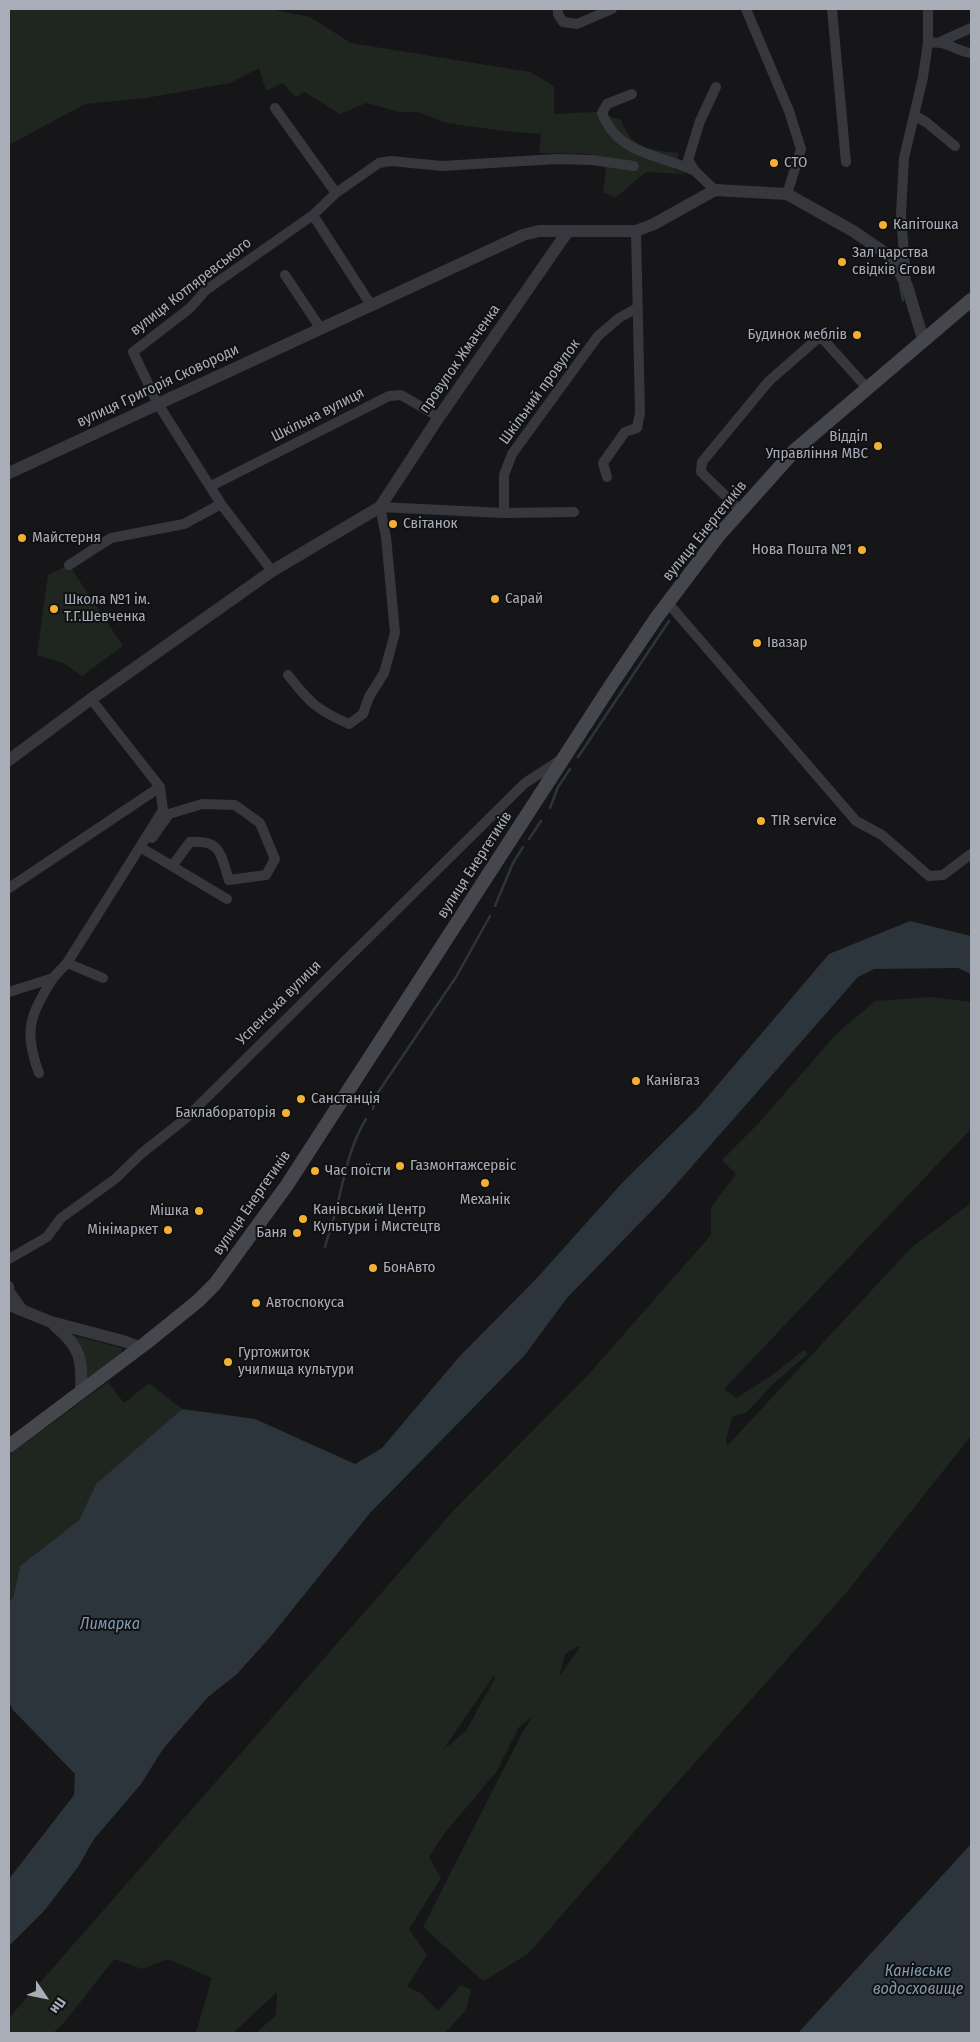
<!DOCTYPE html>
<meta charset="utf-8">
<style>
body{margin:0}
#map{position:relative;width:980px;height:2042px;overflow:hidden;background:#161618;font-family:"Fira Sans Condensed",sans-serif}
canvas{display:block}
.frame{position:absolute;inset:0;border:10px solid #a8adb8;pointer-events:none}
.north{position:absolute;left:20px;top:1972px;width:50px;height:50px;-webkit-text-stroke:4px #111113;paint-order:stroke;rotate:124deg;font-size:14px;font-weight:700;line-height:20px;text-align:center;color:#a8adb8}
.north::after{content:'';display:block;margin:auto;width:18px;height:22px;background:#a8adb8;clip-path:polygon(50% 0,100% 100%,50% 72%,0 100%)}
</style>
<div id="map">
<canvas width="980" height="2042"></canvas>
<div class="frame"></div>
<div class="north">Пн</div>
</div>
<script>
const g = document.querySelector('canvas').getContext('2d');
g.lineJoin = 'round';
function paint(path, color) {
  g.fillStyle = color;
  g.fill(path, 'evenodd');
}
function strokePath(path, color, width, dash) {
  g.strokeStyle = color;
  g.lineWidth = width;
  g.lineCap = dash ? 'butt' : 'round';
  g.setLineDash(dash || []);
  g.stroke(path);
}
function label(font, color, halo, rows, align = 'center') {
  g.font = font + ' "Fira Sans Condensed",sans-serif';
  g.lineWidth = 4;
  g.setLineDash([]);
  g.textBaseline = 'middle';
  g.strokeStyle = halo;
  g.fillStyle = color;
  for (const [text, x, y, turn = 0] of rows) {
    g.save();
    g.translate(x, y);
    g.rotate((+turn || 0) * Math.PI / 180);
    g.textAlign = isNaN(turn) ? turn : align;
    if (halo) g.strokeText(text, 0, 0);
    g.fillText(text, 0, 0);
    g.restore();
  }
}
paint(new Path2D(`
 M9 9H269L310 17 351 43 530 72 554 86V114L596 112 621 120C633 151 650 149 679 153L674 169 687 174 646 172 615 198 603 192 606 170 592 154 539 153 541 134 503 131 447 123 418 112H400L366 103 340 114 305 92 295 97 283 83 266 91 259 68 230 83 146 98 85 104 9 145Z
 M69 565 123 646 82 676 63 663 37 655 48 575Z
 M930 997 971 1002V1129L724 1389 736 1398 771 1376 804 1350 808 1354 774 1383 747 1412 732 1417 726 1439 727 1446 911 1248 971 1203V1436L846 1593 667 1794 528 1954 483 1981 423 1927 521 1735 533 1716 519 1727 497 1771 444 1834 429 1857 441 1878 409 1929 427 1955 407 1987 421 1993 438 2011 461 1985 471 1990 466 2010 445 2033H256L276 2015 277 1992 233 2033H198L196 2032 212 1978 168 1959 142 1969 114 1959 64 2023 53 2033H9V2018L453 1511 588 1375 711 1235V1207L736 1174 722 1160 759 1123 836 1034 875 1001ZM579 1646 580 1647 559 1677 565 1654ZM494 1675 495 1678 466 1731 443 1750Z
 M71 1335 122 1348 120 1356 87 1381Z
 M108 1382 124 1403 149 1383 182 1409 96 1484 79 1520 20 1566 13 1599 9 1602V1455Z`), '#1e261f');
paint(new Path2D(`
 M910 921 971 936V974L958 968 874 969 858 977 665 1197 567 1298 524 1356 370 1513 271 1636 237 1674 208 1697 163 1749 141 1784 94 1839 78 1867 44 1911 9 1946V1879L74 1795 75 1774 13 1710 9 1702V1602L13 1598 20 1566 79 1520 96 1484 182 1409 255 1419 355 1464 382 1448 459 1357 537 1278 622 1183 699 1107 829 954Z
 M971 1844V2033H798Z`), '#2c353c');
strokePath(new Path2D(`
 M900 285 903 300
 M578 757 669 621
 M550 808 558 787 570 769
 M529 839 541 821
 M495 906 513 863 523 847
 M373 1109 375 1097 456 977 490 916
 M325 1247C329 1232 335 1217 338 1202 345 1173 350 1145 366 1119`), '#2c353c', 2.5);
strokePath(new Path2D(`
 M558 9V14L563 22 577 24 612 9
 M746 9 789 111 801 149 787 194
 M832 9 846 162
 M942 41 971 28
 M928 43C948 40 952 50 971 53
 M632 94 607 104 602 113C618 155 659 154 695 171
 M275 108 336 193
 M915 116 926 122 955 146
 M715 190 695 171 688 160 700 121 716 87
 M313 215 371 305
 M285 275 321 329
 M906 283 901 214 904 158 923 77 928 43V9
 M607 477 603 463 625 432 637 428 640 413 636 231
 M211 486 389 396 401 395 439 417
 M740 510 701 472 702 462 769 381 817 339H823L867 388
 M504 513V475L512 454 598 336 619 318 637 308
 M69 565 111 538 184 524 221 504
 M272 571 221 504 158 404 133 352 190 308 206 290 313 215 336 193 379 163 391 161 442 166 556 159 592 160 634 166
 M668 603 856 821 882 835 929 876 943 875 971 854
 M288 675C310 703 317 710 349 724L363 714 369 697 384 673 395 633 386 537 380 507 504 513 574 512
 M91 699 160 787
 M160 787 163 810 140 847 227 899
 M152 838 169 814 202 804 235 805 260 823 275 859 266 875 229 880C220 854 222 840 190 842L173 865
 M9 888 160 787
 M67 963 103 978
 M9 992 53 978 67 963 140 847
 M39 1073C23 1030 30 1016 53 978
 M9 1259 47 1237 61 1218 115 1179 142 1153 185 1119 525 783 562 759
 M9 1286 10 1292 23 1310`), '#37383d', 10);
strokePath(new Path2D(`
 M9 473 523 235 539 231H636L654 224 715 190 787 194 853 231 881 250 894 262 907 286 923 339
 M9 760 91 699 272 571 380 507 439 417 568 231
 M9 1305 51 1322 123 1341 139 1347
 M55 1326C82 1348 82 1360 81 1393`), '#37383d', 12);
strokePath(new Path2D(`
 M9 1446 146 1343 198 1301 215 1284 287 1185 611 685 657 617 719 535 795 450 971 300`), '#45474d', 14);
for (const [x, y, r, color] of [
 [774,163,5,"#f2b134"],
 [883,225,5,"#f2b134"],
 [842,262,5,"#f2b134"],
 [857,335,5,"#f2b134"],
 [878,446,5,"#f2b134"],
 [393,524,5,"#f2b134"],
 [22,538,5,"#f2b134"],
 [862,550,5,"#f2b134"],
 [495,599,5,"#f2b134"],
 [54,609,5,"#f2b134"],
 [757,643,5,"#f2b134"],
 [761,821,5,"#f2b134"],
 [636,1081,5,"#f2b134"],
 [301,1099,5,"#f2b134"],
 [286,1113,5,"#f2b134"],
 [400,1166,5,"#f2b134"],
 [315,1171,5,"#f2b134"],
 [485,1183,5,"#f2b134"],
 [199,1211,5,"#f2b134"],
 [303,1219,5,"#f2b134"],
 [168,1230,5,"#f2b134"],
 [297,1233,5,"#f2b134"],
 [373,1268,5,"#f2b134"],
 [256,1303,5,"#f2b134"],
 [228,1362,5,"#f2b134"]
]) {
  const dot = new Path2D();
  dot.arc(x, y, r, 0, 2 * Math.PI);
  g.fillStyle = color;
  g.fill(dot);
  strokePath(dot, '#111113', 2);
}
label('15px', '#a8adb8', '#111113', [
 ["СТО",784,163],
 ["Капітошка",893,225],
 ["Зал царства",852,253],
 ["свідків Єгови",852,270],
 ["Будинок меблів",847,335,"right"],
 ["Відділ",868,437,"right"],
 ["Управління МВС",868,454,"right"],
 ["Світанок",403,524],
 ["Майстерня",32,538],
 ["Нова Пошта №1",852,550,"right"],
 ["Сарай",505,599],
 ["Школа №1 ім.",64,600],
 ["Т.Г.Шевченка",64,617],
 ["Івазар",767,643],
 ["TIR service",771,821],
 ["Канівгаз",646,1081],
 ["Санстанція",311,1099],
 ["Баклабораторія",276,1113,"right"],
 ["Газмонтажсервіс",410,1166],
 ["Час поїсти",325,1171],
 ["Механік",485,1200,"center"],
 ["Канівський Центр",313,1210],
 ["Культури і Мистецтв",313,1227],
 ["Мішка",189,1211,"right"],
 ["Мінімаркет",158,1230,"right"],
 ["Баня",287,1233,"right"],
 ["БонАвто",383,1268],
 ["Автоспокуса",266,1303],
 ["Гуртожиток",238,1353],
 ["училища культури",238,1370]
], 'left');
label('15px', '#a8adb8', '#111113', [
 ["вулиця Котляревського",191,287,-38],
 ["провулок Жмаченка",460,359,-55],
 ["вулиця Григорія Сковороди",158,386,-25],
 ["Шкільний провулок",540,392,-54],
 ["Шкільна вулиця",318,415,-27],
 ["вулиця Енергетиків",705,531,-51],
 ["вулиця Енергетиків",475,865,-57],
 ["Успенська вулиця",279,1003,-45],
 ["вулиця Енергетиків",252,1203,-55]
]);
label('italic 16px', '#7f9bb3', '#111113', [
 ["Лимарка",110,1625],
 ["Канівське",918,1972],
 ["водосховище",918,1990]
]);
</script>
